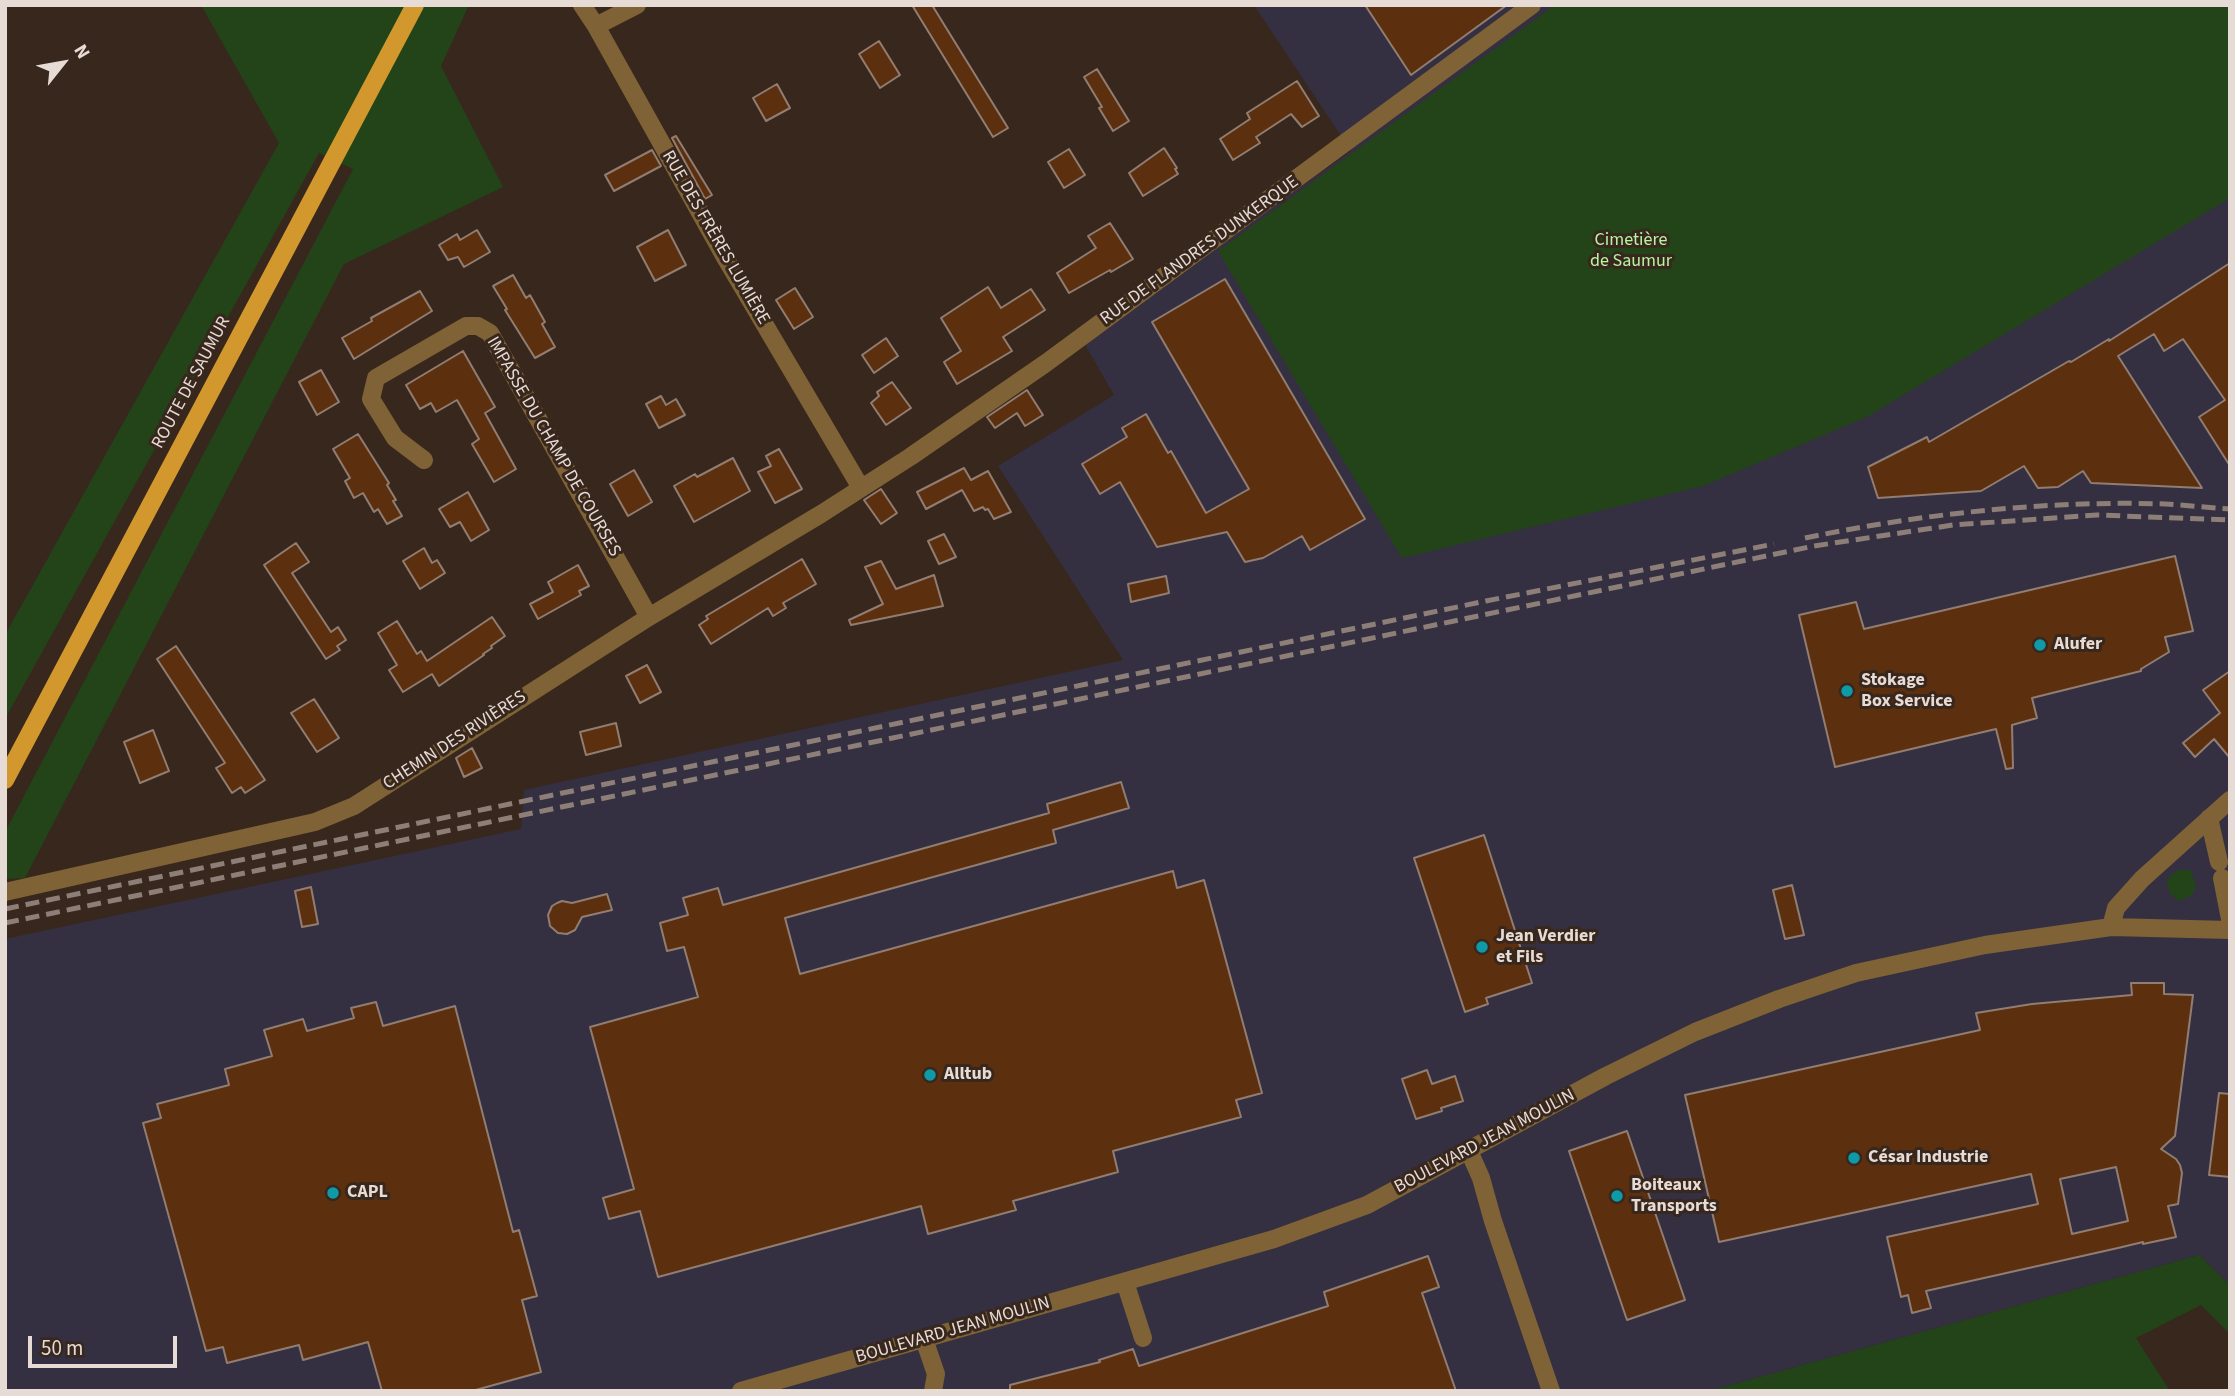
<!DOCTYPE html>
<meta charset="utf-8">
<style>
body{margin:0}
#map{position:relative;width:2235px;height:1396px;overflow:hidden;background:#38271d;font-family:"Source Sans 3",sans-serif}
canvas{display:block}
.frame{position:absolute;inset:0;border:7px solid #e7dbd5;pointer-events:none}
.north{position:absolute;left:28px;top:28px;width:70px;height:70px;-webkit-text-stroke:5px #38271d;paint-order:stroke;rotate:59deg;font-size:19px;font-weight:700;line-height:28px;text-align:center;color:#e7dbd5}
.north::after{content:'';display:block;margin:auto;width:24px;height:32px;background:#e7dbd5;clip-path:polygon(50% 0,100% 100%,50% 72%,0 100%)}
.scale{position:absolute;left:28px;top:1336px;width:149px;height:32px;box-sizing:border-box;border:4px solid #e7dbd5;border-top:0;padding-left:9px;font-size:21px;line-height:24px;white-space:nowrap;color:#e7dbd5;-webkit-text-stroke:5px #38271d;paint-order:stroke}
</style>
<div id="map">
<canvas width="2235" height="1396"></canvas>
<div class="frame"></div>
<div class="north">N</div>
<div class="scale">50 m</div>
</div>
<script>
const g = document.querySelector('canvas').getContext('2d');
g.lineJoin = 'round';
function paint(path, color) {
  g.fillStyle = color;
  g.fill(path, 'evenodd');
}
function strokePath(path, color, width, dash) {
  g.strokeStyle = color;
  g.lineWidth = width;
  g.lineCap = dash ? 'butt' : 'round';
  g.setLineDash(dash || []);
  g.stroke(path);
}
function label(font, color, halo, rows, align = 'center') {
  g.font = font + ' "Source Sans 3",sans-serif';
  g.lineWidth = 6;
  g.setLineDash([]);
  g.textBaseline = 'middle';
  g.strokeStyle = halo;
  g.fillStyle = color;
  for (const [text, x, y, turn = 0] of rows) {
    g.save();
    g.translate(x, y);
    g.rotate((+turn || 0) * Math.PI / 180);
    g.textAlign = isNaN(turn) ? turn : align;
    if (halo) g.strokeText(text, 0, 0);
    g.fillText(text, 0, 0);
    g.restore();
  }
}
paint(new Path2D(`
 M1254 5H2230V1285L2199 1255 1709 1391H5V939L521 829 524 790 1123 660 998 466 1114 395 1084 343 1351 151Z`), '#343041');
paint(new Path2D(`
 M201 5H469L441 66 503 187 344 264 25 878 5 879V832L353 169 319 153 5 719V635L279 143Z
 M1555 5H2230V198L1867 417 1703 486 1402 558 1218 251Z
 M2178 870H2190C2199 888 2198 895 2178 901L2170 893 2167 883 2170 876Z
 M2199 1255 2230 1285V1334L2201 1305 2136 1338 2170 1391H1709Z`), '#234319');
const building = new Path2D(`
 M912 5H932L1008 128 993 137Z
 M1365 5H1507L1411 75Z
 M879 41 900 75 880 88 859 54Z
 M1097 69 1129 121 1113 131 1099 108 1102 107 1084 77Z
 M1297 81 1319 116 1302 127 1291 114 1256 137 1260 143 1233 160 1220 139 1250 119 1247 113Z
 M777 84 790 108 766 121 753 98Z
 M676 136 712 195 705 199 672 138Z
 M1164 148 1177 168 1175 169 1178 174 1143 196 1129 173Z
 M1069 149 1085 175 1064 188 1048 162Z
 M652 150 661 166 614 191 605 175Z
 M1110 223 1133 259 1111 272 1110 270 1069 293 1057 273 1096 248 1088 236Z
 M477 230 490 252 464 267 458 257 448 260 439 245 457 234 460 240Z
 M668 230 686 265 655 281 637 247Z
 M2230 263V466L2199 417 2225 400 2183 339 2164 351 2154 334 2118 356 2202 488 2091 483 2083 471 2058 487 2038 488 2024 466 1981 491 1878 498 1868 467 1927 437 1929 442 2069 361 2071 362 2109 339V341Z
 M513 275 526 298 530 295 545 322 542 324 555 347 535 358 505 310 507 309 493 286Z
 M1225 279 1365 519 1310 550 1302 536 1263 558 1245 562 1227 532 1157 547 1120 482 1100 494 1082 464 1127 437 1122 428 1146 414 1168 453 1171 451 1206 513 1249 489 1152 322Z
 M988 287 1001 308 1031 289 1045 310 1003 337 1012 351 957 384 944 362 961 351 941 318Z
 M795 288 813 317 794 329 776 300Z
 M420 291 432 311 354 359 342 338 372 321 371 318Z
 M886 338 898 356 874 373 862 355Z
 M463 351 495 407 485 413 516 469 494 482 472 444 479 439 457 400 436 412 431 403 420 409 406 385Z
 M321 370 339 402 317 415 299 382Z
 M892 382 911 408 886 425 871 403 879 396 877 392Z
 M1027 390 1043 415 1025 426 1017 413 995 428 987 417Z
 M661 396 666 405 676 399 685 415 659 428 646 404Z
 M358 434 389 483 387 485 396 500 393 501 402 516 387 524 378 509 374 512 363 493 354 498 345 481 350 478 333 449Z
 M779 449 802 489 775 503 758 472 771 466 766 456Z
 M733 458 750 491 694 522 674 486 695 474 697 477Z
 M964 468 971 480 988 471 1011 512 994 519 988 509 985 510 983 507 974 511 962 490 926 509 917 492Z
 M634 470 652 502 628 516 610 484Z
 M881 489 897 513 881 524 864 500Z
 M468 492 489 530 471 541 460 522 450 527 439 509Z
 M944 534 956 557 939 564 928 541Z
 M296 543 309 562 292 573 331 632 338 627 346 640 337 646 340 650 326 659 264 565Z
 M424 548 432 563 437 560 445 573 420 589 403 561Z
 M2175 556 2193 631 2165 637 2169 652 2141 669V671L2032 698 2037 718 2012 725 2013 768 2006 769 1996 729 1835 767 1799 615 1856 602 1864 629Z
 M802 559 816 584 783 603 786 608 773 616 768 608 711 644 699 625 708 619 706 616Z
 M881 561 896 589 934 575 943 606 851 625 849 620 883 604 865 567Z
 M578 565 589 586 579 591 581 595 538 619 530 604 553 592 548 582Z
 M1166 576 1169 593 1131 602 1128 584Z
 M492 617 505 636 491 646 492 648 483 654 484 655 439 686 432 674 403 692 389 670 397 665 378 633 397 621 417 654 421 651 427 661Z
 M176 646 265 780 245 793 241 787 232 793 216 768 225 763 157 659Z
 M647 665 661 692 640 703 626 676Z
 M2230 671V758L2214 739 2195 757 2183 743 2220 713 2203 690Z
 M314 699 339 738 317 752 291 713Z
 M616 723 621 746 586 755 580 732Z
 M153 730 169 771 140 783 124 742Z
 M472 748 482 768 464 777 456 758Z
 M1121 782 1129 808 1053 830 1056 843 785 918 800 974 1173 871 1177 888 1204 880 1262 1093 1236 1100 1241 1117 1113 1151 1118 1172 1013 1201 1016 1210 928 1234 921 1206 658 1277 640 1211 609 1219 603 1198 634 1189 590 1027 698 997 684 947 667 951 660 923 688 915 683 898 718 888 723 905 1049 813 1047 804Z
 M1484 835 1532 983 1486 998 1488 1004 1465 1012 1414 858Z
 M1792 885 1804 935 1785 939 1773 890Z
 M311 887 318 924 302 927 295 891Z
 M607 894 612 910 582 917 575 930 567 934 558 933 550 926 548 915 552 906 557 903 562 901 572 903Z
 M2131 983H2164V994L2193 995 2175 1136 2161 1149 2176 1159 2180 1165 2182 1173 2178 1204 2168 1206 2176 1237 2143 1244V1242L2118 1248 1926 1291 1931 1308 1912 1313 1908 1295 1901 1297 1887 1237 2038 1204 2031 1174 1719 1242 1685 1095 1980 1030 1976 1013 2032 1004 2132 995ZM2116 1167 2128 1221 2072 1234 2060 1179Z
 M376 1002 383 1026 455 1006 513 1232 519 1230 537 1296 522 1300 541 1372 472 1391H382L368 1342 303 1360 299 1345 227 1363 223 1347 206 1351 143 1123 161 1118 157 1104 229 1085 225 1069 272 1056 264 1030 303 1019 307 1031 354 1018 351 1008Z
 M1427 1070 1432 1084 1455 1076 1463 1101 1441 1108 1442 1111 1416 1119 1402 1079Z
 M2219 1093 2230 1094V1177L2209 1175Z
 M1627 1131 1685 1300 1627 1320 1569 1151Z
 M1428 1256 1439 1287 1422 1293 1456 1391H1010V1385L1100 1362 1099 1360 1133 1349 1139 1366 1328 1306 1324 1292Z`);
paint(building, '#5c2f0e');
strokePath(building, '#917d71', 2);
strokePath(new Path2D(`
 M582 5 596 26
 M637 5 596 26 726 259 861 488
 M424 460 395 438 371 399 376 378 466 326H478L490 333 649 617
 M2209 818 2219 862
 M2222 878 2230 919
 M5 892 315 822 354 806 649 617 821 514 910 457 1046 363 1532 5
 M2111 927 2116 908 2142 879 2230 800
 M1469 1151 1481 1178 1493 1221 1551 1391
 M1125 1282 1143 1338
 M924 1339 936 1374 933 1391
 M741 1391 1274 1239 1367 1205 1606 1076 1695 1032 1779 999 1856 973 1985 945 2111 927 2230 930`), '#7f6336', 18);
strokePath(new Path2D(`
 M5 780 415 5`), '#d2982d', 18);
strokePath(new Path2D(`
 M1805 538C1921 514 2047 500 2166 504 2187 505 2209 508 2230 509
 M5 909 1486 601 1774 544
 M5 923 1814 546 1953 525 2097 515 2230 520`), '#8d7f77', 5, [14, 7]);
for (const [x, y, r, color] of [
 [2040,645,7,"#0f9aa8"],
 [1847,691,7,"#0f9aa8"],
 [1482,947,7,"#0f9aa8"],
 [930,1075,7,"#0f9aa8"],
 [1854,1158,7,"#0f9aa8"],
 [333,1193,7,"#0f9aa8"],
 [1617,1196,7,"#0f9aa8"]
]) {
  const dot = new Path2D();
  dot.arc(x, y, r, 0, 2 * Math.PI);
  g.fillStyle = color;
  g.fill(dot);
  strokePath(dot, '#38271d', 2.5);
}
label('18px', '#e7dbd5', '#38271d', [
 ["RUE DES FRÈRES LUMIÈRE",715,238,60],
 ["RUE DE FLANDRES DUNKERQUE",1200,251,-36],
 ["ROUTE DE SAUMUR",192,383,-62],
 ["IMPASSE DU CHAMP DE COURSES",553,447,60],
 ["CHEMIN DES RIVIÈRES",455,741,-33],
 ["BOULEVARD JEAN MOULIN",1485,1142,-28],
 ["BOULEVARD JEAN MOULIN",953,1331,-16]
]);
label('18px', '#b5f6a2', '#38271d', [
 ["Cimetière",1631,241],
 ["de Saumur",1631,262]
]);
label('bold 18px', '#e7dbd5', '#38271d', [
 ["Alufer",2054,645],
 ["Stokage",1861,681],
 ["Box Service",1861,702],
 ["Jean Verdier",1496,937],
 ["et Fils",1496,958],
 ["Alltub",944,1075],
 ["César Industrie",1868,1158],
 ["Boiteaux",1631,1186],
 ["Transports",1631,1207],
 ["CAPL",347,1193]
], 'left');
</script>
